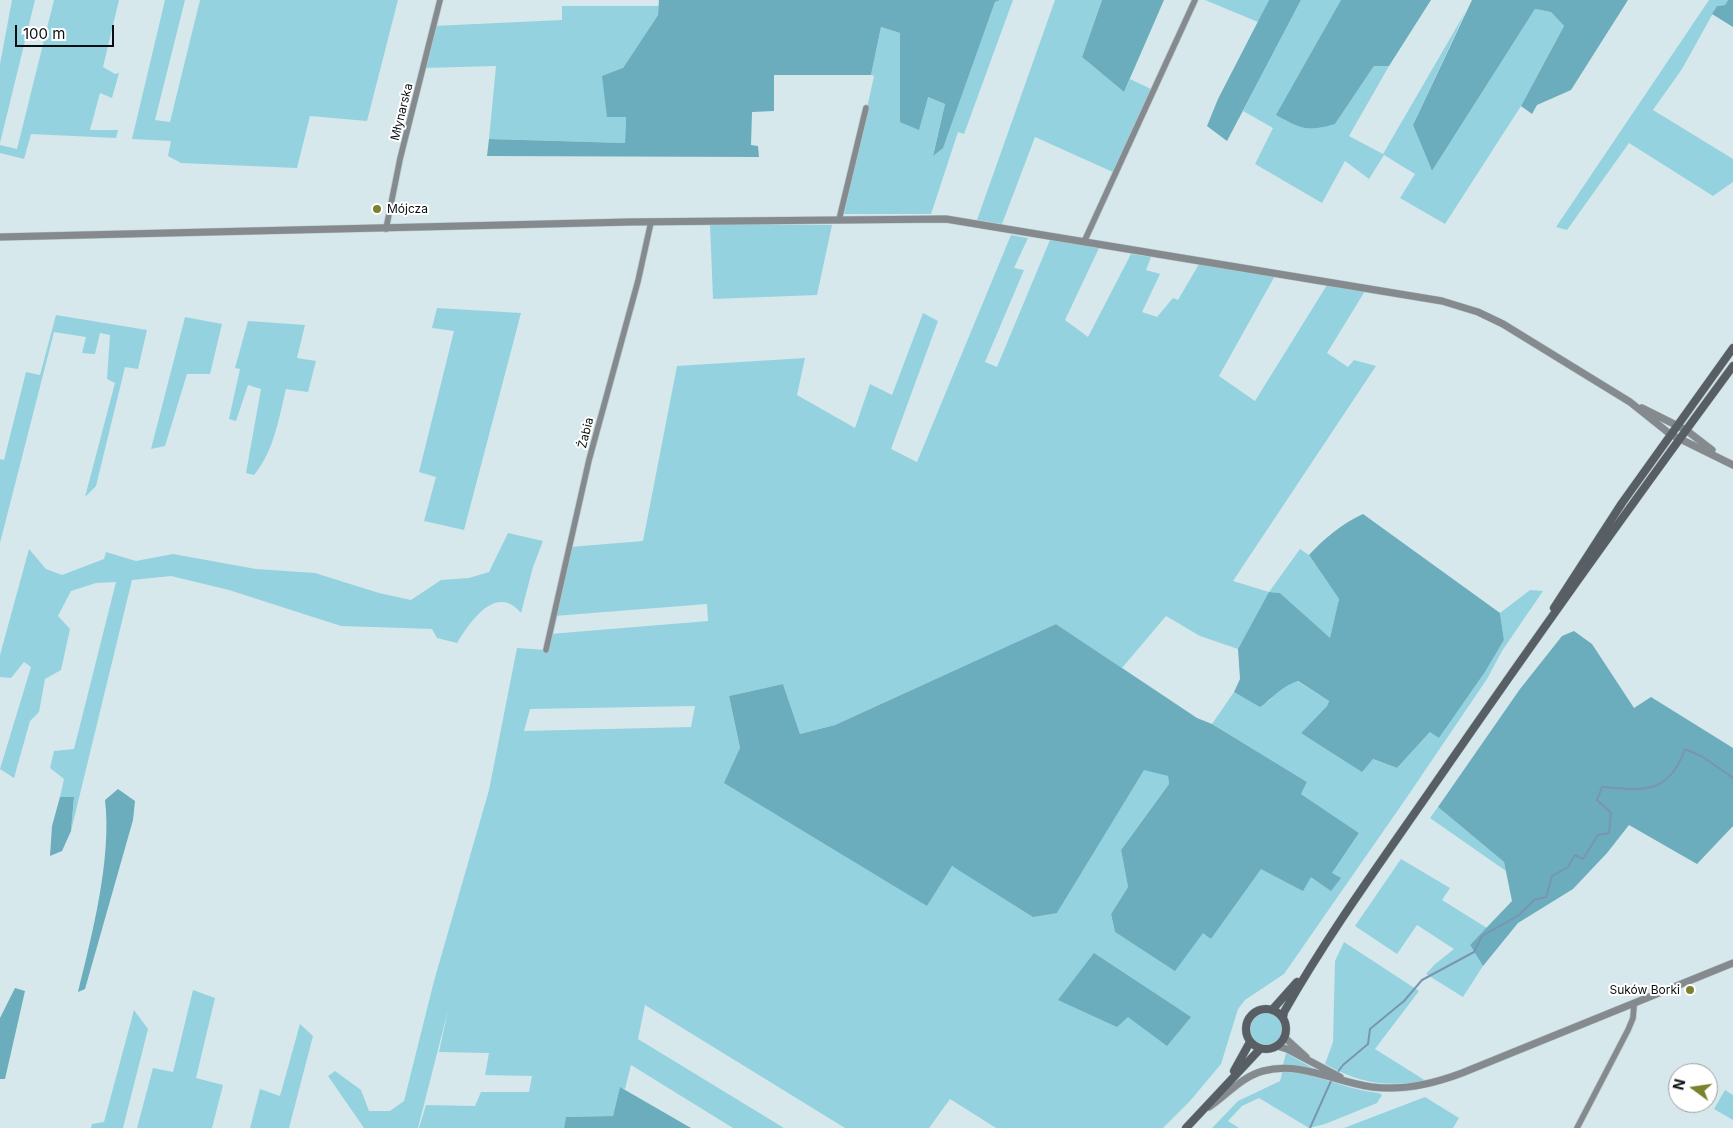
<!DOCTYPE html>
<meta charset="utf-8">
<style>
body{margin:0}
#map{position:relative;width:1733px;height:1128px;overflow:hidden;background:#d6e8ec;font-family:Inter,sans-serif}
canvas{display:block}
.north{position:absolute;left:1668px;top:1063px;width:50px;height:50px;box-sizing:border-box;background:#fff;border:1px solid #9d9f9f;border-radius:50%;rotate:284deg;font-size:14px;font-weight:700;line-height:20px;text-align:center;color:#090f10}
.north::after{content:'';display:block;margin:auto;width:18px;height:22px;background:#7a822d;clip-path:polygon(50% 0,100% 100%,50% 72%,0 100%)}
.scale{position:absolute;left:15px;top:25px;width:99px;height:22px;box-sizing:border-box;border:2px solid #090f10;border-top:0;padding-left:6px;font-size:15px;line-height:18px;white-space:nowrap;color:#090f10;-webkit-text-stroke:4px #fff;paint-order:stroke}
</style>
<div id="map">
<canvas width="1733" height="1128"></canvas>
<div class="north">N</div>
<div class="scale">100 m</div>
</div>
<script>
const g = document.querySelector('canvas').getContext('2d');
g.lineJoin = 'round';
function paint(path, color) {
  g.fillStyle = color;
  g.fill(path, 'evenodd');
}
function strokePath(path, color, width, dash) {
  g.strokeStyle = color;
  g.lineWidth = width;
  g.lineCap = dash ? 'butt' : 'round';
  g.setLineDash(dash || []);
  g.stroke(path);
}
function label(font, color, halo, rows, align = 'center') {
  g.font = font + ' Inter,sans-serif';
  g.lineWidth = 4;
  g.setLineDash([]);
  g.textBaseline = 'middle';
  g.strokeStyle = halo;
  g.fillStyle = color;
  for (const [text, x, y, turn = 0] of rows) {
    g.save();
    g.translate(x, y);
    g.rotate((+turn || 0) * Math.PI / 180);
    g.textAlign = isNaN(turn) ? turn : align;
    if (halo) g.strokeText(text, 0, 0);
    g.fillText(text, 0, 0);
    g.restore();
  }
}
paint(new Path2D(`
 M12 0H35L0 143V64Z
 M54 0H119L103 67 115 74 119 73 112 98 100 93 90 130H118L116 138 31 134 24 159 0 153V145L17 149Z
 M165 0H185L155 120 170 122 200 0H398L367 121 310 116 297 168 181 163 168 156 171 141 132 139Z
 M1000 0H1013L964 134 958 132 931 214H844L874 76 871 75 881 27 900 33V70L928 97 945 104 933 155 943 147 995 2Z
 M1055 0H1102L1082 57 1124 92 1130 79 1153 90 1115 173 1035 137 1002 224 977 220Z
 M1205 0H1269L1258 22Z
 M1301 0H1341L1319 42 1335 124 1374 66H1389L1349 136 1383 154 1466 11 1413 125 1432 171 1535 9 1551 12 1564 26 1521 106 1445 224 1400 198 1415 174 1384 155 1369 179 1345 161 1322 203 1255 164 1273 128 1243 111Z
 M1709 0H1728L1725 5 1717 6 1682 69 1653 110 1733 159V182L1713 196 1629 143 1567 230 1556 227Z
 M562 6H659L658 15 623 68 626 117 625 143 489 139 496 66 423 68 433 26 562 20Z
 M710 224 832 225 817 295 713 299Z
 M1011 235 1028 238 1014 268 1024 270 985 362 997 367 1050 240 1099 248 1065 320 1088 337 1131 254 1151 257 1146 270 1160 274 1142 312 1157 317 1173 298 1178 300 1199 264 1225 269 1227 265 1276 274 1219 376 1255 401 1327 285 1365 291 1327 353 1348 367 1354 360 1376 366 1233 581 1269 592 1300 549 1309 555 1339 599 1330 639 1280 593 1270 592 1238 649 1200 636 1166 616 1122 668 1056 624 835 725 800 734 783 684 729 696 740 748 927 906 951 866 1057 913 1144 769 1168 776 1169 784 1121 850 1128 887 1111 914 1115 932 1175 970 1203 932 1211 939 1261 868 1303 890 1311 876 1332 873 1359 833 1301 794 1307 782 1212 724 1234 692 1260 706 1270 700 1281 687 1297 681 1329 701 1327 706 1301 733 1397 768 1431 731 1439 738 1485 672 1504 640 1500 613 1530 590 1543 591 1502 651 1487 679 1405 800 1284 974 1245 1000 1238 1009 1221 1064 1190 1101 1163 1128H996L950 1099 929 1128H845L645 1005 638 1039 784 1128H733L631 1065 625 1089 620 1088 613 1116 566 1117 564 1128H419L426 1105 475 1106 481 1092H529L532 1076 485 1075 489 1053 439 1052 448 1010 418 1128H364L328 1076 335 1071 361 1090 369 1111H390L404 1101 434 981 489 790 517 648 546 650 550 634 708 621 707 604 554 616 570 547 643 541 677 366 805 358 797 395 855 428 870 384 892 395 923 313 938 321 891 449 917 462ZM695 706 691 727 524 731 530 709Z
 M437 308 521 313 464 530 424 521 436 477 419 472 454 331 432 328Z
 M56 315 147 330 138 369 125 367 96 486 85 497 115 383 107 379 110 335 100 333 95 354 82 353 86 337 54 332 0 543V459L4 460 26 372 40 375Z
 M185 317 222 324 210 374H187L165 446 151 449Z
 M248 321 305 325 297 358 316 361 308 392 286 389C279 418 274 451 254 475L246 473 261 389 248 385 236 421 229 419 240 369 235 368Z
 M508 533 543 541 533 567 521 613C496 583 470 622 457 643L437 638 432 629 341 626 229 590 171 576 132 580 71 831 74 798 60 797 64 779 50 768 54 751 74 749 116 582 96 583 71 591 58 616 70 629 61 670 45 679 39 712 30 721 14 778 0 769 31 667 24 662 11 678 0 677V655L29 549 46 569 62 575 104 559 106 552 136 561 173 554 256 569 315 573 379 593 411 600 441 580 469 578 489 572Z
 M1438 807 1504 862 1506 871 1430 818Z
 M1401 859 1450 888 1442 900 1487 928 1470 945 1483 966 1463 997 1426 974 1434 965 1454 949 1417 925 1397 954 1355 926Z
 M1344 942 1419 991 1375 1049 1426 1081C1386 1087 1361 1084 1325 1064L1333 1042 1335 961Z
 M193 990 215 998 196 1078 223 1085 212 1128H137L153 1068 173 1072Z
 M134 1010 148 1029 123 1128H91L92 1124 104 1122Z
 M1250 1029a16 16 0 1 1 32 0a16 16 0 1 1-32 0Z
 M300 1024 313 1036 289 1128H250L260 1089 280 1096Z
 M1286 1053 1313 1068 1283 1065Z
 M1283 1070C1317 1073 1346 1090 1379 1093L1382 1095 1377 1103 1325 1124 1309 1128 1259 1098 1242 1106 1228 1121 1239 1128H1212L1238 1101 1280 1081Z
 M1725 1090 1733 1095V1120L1714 1109Z
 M1425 1097 1459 1118 1453 1128H1344Z`), '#95d2e0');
paint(new Path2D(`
 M659 0H1000L995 2 943 148 933 156 945 104 928 97 919 130 900 122V33L881 27 871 75H774V111L752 112 751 145 758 146 759 157 487 156 489 139 625 143 626 117H607L602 76 623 68 658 15Z
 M1102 0H1164L1124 92 1082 57Z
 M1269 0H1301L1227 141 1207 126 1218 99Z
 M1341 0H1431L1389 66H1374L1335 124C1306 132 1302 129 1276 115Z
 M1472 0H1628L1571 90 1537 105 1532 114 1521 106 1564 26 1551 12 1535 9 1432 171 1413 125Z
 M1728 0H1733V27L1712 14 1717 6 1725 5Z
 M1363 514 1500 613 1504 640 1485 672 1439 738 1430 732 1397 768 1373 759 1362 772 1301 733 1327 706 1329 701 1298 681C1278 688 1276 696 1260 707L1234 692 1240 679 1238 649 1269 592 1280 593 1330 638 1339 599 1309 555C1325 538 1341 524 1363 514Z
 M1056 624 1197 718 1212 724 1307 782 1301 794 1359 833 1332 873 1341 878 1331 891 1311 877 1303 891 1261 869 1211 939 1203 933 1175 971 1115 932 1111 914 1128 887 1121 850 1169 784 1168 776 1144 770 1057 913 1033 917 952 866 927 906 724 783 740 748 729 696 783 684 800 734 835 725Z
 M1574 631 1592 644 1634 708 1651 697 1733 748V826L1697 864 1629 825 1607 853 1573 889 1518 923 1483 966 1470 945 1512 901 1504 862 1438 807 1520 689 1562 636Z
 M118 789 135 801 133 820 85 989 78 992C92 935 112 858 105 800Z
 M60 797H74L71 831 62 851 50 856 52 826Z
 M1094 953 1191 1017 1167 1046 1128 1017 1117 1027 1058 1000Z
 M15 988 25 991 5 1079H0V1018Z
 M620 1087 691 1128H564L566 1117 613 1116Z`), '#6badbc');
strokePath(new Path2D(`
 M1337 1073 1343 1065 1368 1044 1370 1029 1404 1001 1422 980 1474 952 1482 936 1519 915 1534 900 1546 897 1552 876 1568 867 1575 855 1583 859 1598 835 1609 833 1611 813 1597 800 1602 787C1643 790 1668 796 1685 749L1703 757 1733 778
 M1310 1128 1331 1081`), '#7a95b3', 2);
const minor = new Path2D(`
 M839 220 866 108
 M386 229 400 159 440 0
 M1084 242 1195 0
 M546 650 589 460 638 281 651 222
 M1577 1128 1628 1030 1633 1018 1634 1005`);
const tertiary = new Path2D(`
 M0 237 629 222 946 219 1442 301 1478 312 1503 324 1630 402 1670 434 1733 465
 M1642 408 1686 430 1712 450
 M1284 1037 1306 1057
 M1277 1046 1287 1049 1340 1077
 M1209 1107C1227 1095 1241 1077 1263 1071 1302 1061 1334 1082 1372 1087 1403 1091 1433 1084 1462 1073L1733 963`);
const secondary = new Path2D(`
 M1554 608 1622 503 1733 348
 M1246 1029a20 20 0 1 1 40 0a20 20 0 1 1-40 0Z
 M1272 1010 1297 982
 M1283 1018 1284 1012C1330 931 1386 855 1439 778 1535 639 1633 502 1733 366
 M1234 1071 1250 1042
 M1186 1128 1260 1049`);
strokePath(minor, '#b5c5c9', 7);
strokePath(tertiary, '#b5c5c9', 8);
strokePath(secondary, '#b5c5c9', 9);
strokePath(minor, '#848a8e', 5.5);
strokePath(tertiary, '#848a8e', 7);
strokePath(secondary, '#575f65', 8);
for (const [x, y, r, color] of [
 [377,209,5,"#7a822d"],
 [1690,990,5,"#7a822d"]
]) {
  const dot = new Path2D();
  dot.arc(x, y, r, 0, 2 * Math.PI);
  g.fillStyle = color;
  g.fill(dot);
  strokePath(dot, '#fff', 2);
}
label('12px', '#090f10', '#fff', [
 ["Młynarska",402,112,-76],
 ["Żabia",586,433,-76]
]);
label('12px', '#090f10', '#fff', [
 ["Mójcza",387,209],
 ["Suków Borki",1680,990,"right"]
], 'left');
</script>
